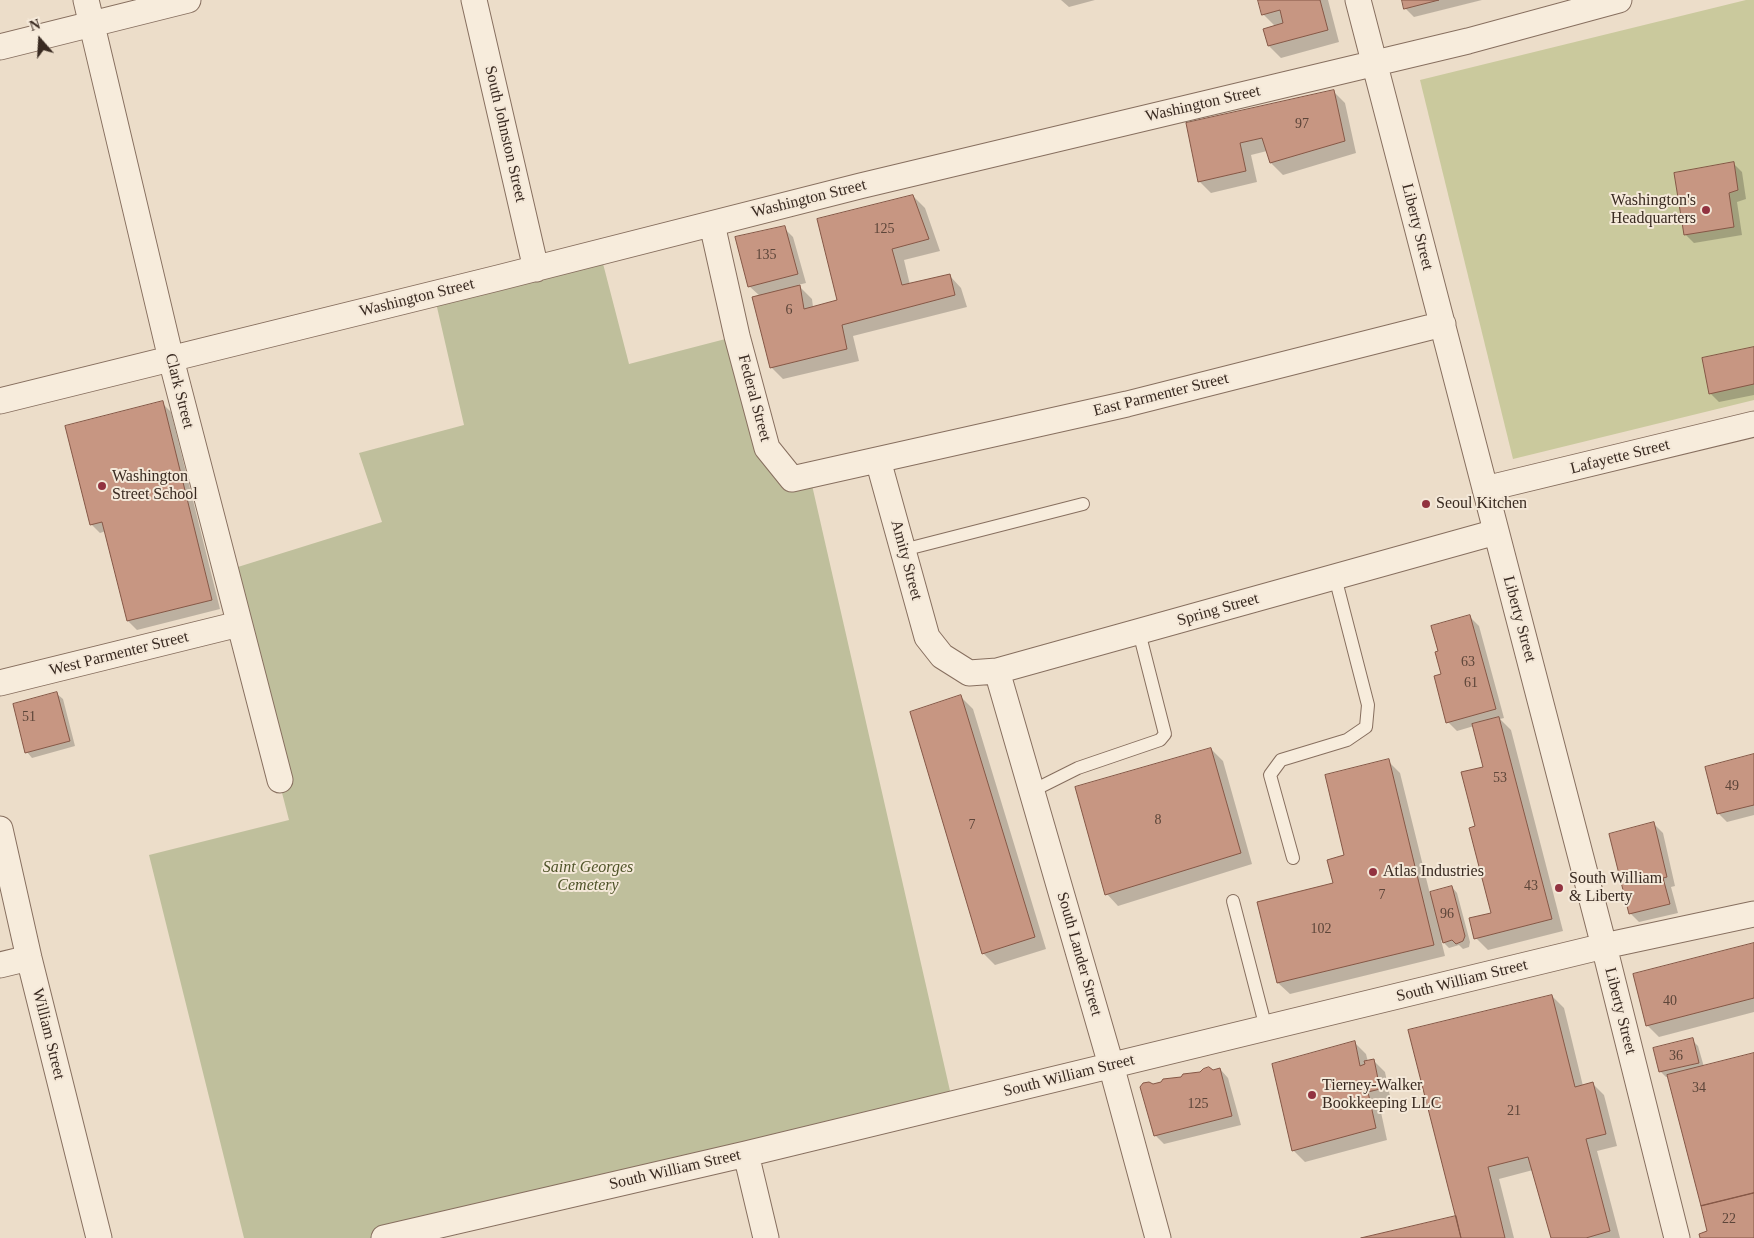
<!DOCTYPE html>
<style>
body{margin:0}
#map{position:relative;width:1754px;height:1238px;overflow:hidden;background:#ecddc9;font-family:"Times New Roman",serif}
canvas{display:block}
.north{position:absolute;left:15px;top:15px;width:50px;height:50px;-webkit-text-stroke:4px #f4e8d8;paint-order:stroke;rotate:341deg;font-size:14px;font-weight:700;line-height:20px;text-align:center;color:#392a21}
.north::after{content:'';display:block;margin:auto;width:18px;height:22px;background:#392a21;clip-path:polygon(50% 0,100% 100%,50% 72%,0 100%)}
</style>
<div id="map">
<canvas width="1754" height="1238"></canvas>
<div class="north">N</div>
</div>
<script>
const g = document.querySelector('canvas').getContext('2d');
g.lineJoin = 'round';
function paint(path, color) {
  g.fillStyle = color;
  g.fill(path, 'evenodd');
}
function strokePath(path, color, width, dash) {
  g.strokeStyle = color;
  g.lineWidth = width;
  g.lineCap = dash ? 'butt' : 'round';
  g.setLineDash(dash || []);
  g.stroke(path);
}
function label(font, color, halo, rows, align = 'center') {
  g.font = font + ' "Times New Roman",serif';
  g.lineWidth = 4;
  g.setLineDash([]);
  g.textBaseline = 'middle';
  g.strokeStyle = halo;
  g.fillStyle = color;
  for (const [text, x, y, turn = 0] of rows) {
    g.save();
    g.translate(x, y);
    g.rotate((+turn || 0) * Math.PI / 180);
    g.textAlign = isNaN(turn) ? turn : align;
    if (halo) g.strokeText(text, 0, 0);
    g.fillText(text, 0, 0);
    g.restore();
  }
}
paint(new Path2D(`
 M1746 0H1754V400L1513 459 1420 80Z`), '#cac99d');
paint(new Path2D(`
 M600 252 629 364 737 336 767 448 809 472 953 1104 399 1238H244L149 855 289 820 225 571 382 522 359 453 464 425 434 294Z`), '#bfbf9c');
paint(new Path2D(`
 M1061 0H1095L1069 7Z
 M1260 0H1328L1339 42 1281 58 1269 46 1276 27 1263 14Z
 M1403 0H1482L1414 17 1405 8Z
 M1333 91 1345 103 1356 153 1283 175 1271 163 1267 151 1251 155 1257 182 1211 193 1199 181 1187 123Z
 M1733 163 1742 172 1746 199 1737 202 1742 235 1694 243 1685 234Z
 M913 196 925 208 940 251 904 260 910 285 950 276 961 288 967 307 853 336 859 361 783 379 771 367 760 296 749 286 784 228 793 237 806 283 798 285 812 299 813 307 839 301Z
 M1754 348V395L1719 402 1710 393Z
 M162 403 171 412 220 609 137 630 128 621 106 531 100 533 91 524Z
 M1470 617 1479 626 1504 718 1500 719 1511 730 1563 931 1488 950 1476 938 1493 913 1477 827 1485 768 1474 726 1457 731 1448 722 1443 675Z
 M57 694 63 699 75 746 32 758 27 752Z
 M961 697 973 709 1046 949 995 965 983 953Z
 M1211 749 1223 761 1252 864 1118 906 1107 894Z
 M1754 756V815L1727 822 1718 813Z
 M1388 761 1400 773 1430 894 1452 887 1457 893 1470 942 1469 947 1463 949 1459 945 1449 948 1441 940 1445 956 1290 994 1278 983 1334 884Z
 M1654 824 1663 833 1675 886 1671 887 1678 913 1639 922 1631 914Z
 M1754 944V1012L1659 1037 1647 1025Z
 M1552 996 1564 1008 1583 1086 1592 1083 1604 1095 1617 1146 1597 1151 1620 1238H1552L1533 1170 1499 1179 1514 1238H1367L1457 1217Z
 M1692 1040 1698 1046 1704 1067 1754 1054V1238H1701L1709 1232 1669 1077H1666L1660 1071Z
 M1354 1042 1366 1054 1368 1062 1373 1060 1385 1072 1391 1101 1379 1103 1387 1140 1305 1162 1293 1150Z
 M1220 1069 1228 1078 1241 1125 1164 1144 1156 1136 1153 1085 1162 1083 1164 1080 1169 1078 1173 1080 1182 1078 1184 1075 1188 1073 1192 1075Z`), '#0003');
const building = new Path2D(`
 M1258 0H1320L1328 30 1268 46 1263 29 1283 23 1280 10 1262 15Z
 M1402 0H1439L1404 9Z
 M1334 90 1345 141 1270 163 1262 138 1240 143 1246 171 1198 182 1186 123Z
 M1734 162 1738 190 1729 193 1734 227 1684 235 1674 173Z
 M913 195 929 239 892 249 902 285 950 274 955 295 842 325 847 349 770 368 752 297 800 285 804 309 837 300 817 219Z
 M785 226 798 274 748 287 735 237Z
 M1754 347V384L1709 394 1702 358Z
 M163 401 212 600 127 621 102 522 90 525 65 426Z
 M1470 615 1496 709 1446 723 1434 676 1441 674 1435 652 1438 651 1431 626Z
 M57 692 70 741 25 753 13 704Z
 M961 695 1035 937 982 954 910 712Z
 M1499 717 1552 919 1474 939 1469 918 1491 913 1469 828 1475 826 1461 772 1483 767 1472 724Z
 M1211 748 1241 853 1105 895 1075 787Z
 M1754 754V805L1717 814 1705 767Z
 M1389 759 1434 945 1277 983 1257 902 1333 883 1327 860 1344 855 1325 775Z
 M1654 822 1667 877 1663 878 1670 904 1629 914 1609 834Z
 M1452 886 1465 936 1463 941 1456 944 1452 940 1443 943 1430 892Z
 M1754 943V998L1646 1026 1633 974Z
 M1552 995 1575 1087 1593 1082 1606 1134 1586 1139 1610 1231 1586 1238H1551L1528 1157 1488 1167 1505 1238H1461L1408 1030Z
 M1693 1038 1699 1063 1659 1072 1653 1048Z
 M1355 1041 1360 1066 1365 1064 1364 1061 1374 1059 1380 1089 1368 1092 1376 1128 1292 1151 1272 1064Z
 M1754 1053V1193L1701 1206 1667 1075Z
 M1209 1067 1213 1070 1220 1068 1232 1116 1154 1136 1140 1087 1143 1083 1149 1082 1153 1084 1161 1082 1163 1079 1181 1077 1183 1074 1200 1072 1203 1069Z
 M1754 1193V1238H1700L1699 1234 1707 1231 1701 1206Z
 M1456 1216 1461 1238H1361Z`);
paint(building, '#c79682');
strokePath(building, '#855746', 1);
const service = new Path2D(`
 M903 550 1083 504
 M1032 791 1078 768 1160 740 1165 734 1139 632
 M1293 858 1270 775 1281 760 1347 740 1366 727 1368 705 1335 577
 M1233 901 1266 1028`);
const minor = new Path2D(`
 M86 0 171 359 280 780
 M474 0 536 269
 M1358 0 1604 946 1677 1238
 M0 47 188 0
 M712 224 737 336 767 448 792 479 1127 404 1443 324
 M0 401 498 278 860 186 1468 41 1619 0
 M878 460 927 637 942 656 969 673 997 671 1496 532
 M1485 489 1754 424
 M997 671 1111 1065 1158 1238
 M0 683 239 624
 M0 829 29 958 99 1238
 M0 965 29 958
 M746 1154 766 1238
 M384 1238 746 1154 1604 946 1754 914`);
strokePath(service, '#876f5f', 14);
strokePath(minor, '#876f5f', 27);
strokePath(service, '#f7ecdc', 12);
strokePath(minor, '#f7ecdc', 25);
for (const [x, y, r, color] of [
 [1706,210,5,"#923340"],
 [102,486,5,"#923340"],
 [1426,504,5,"#923340"],
 [1373,872,5,"#923340"],
 [1559,888,5,"#923340"],
 [1312,1095,5,"#923340"]
]) {
  const dot = new Path2D();
  dot.arc(x, y, r, 0, 2 * Math.PI);
  g.fillStyle = color;
  g.fill(dot);
  strokePath(dot, '#f4e8d8', 2);
}
label('14px', '#5c4539', null, [
 ["97",1302,124],
 ["125",884,229],
 ["135",766,255],
 ["6",789,310],
 ["63",1468,662],
 ["61",1471,683],
 ["51",29,717],
 ["53",1500,778],
 ["49",1732,786],
 ["8",1158,820],
 ["7",972,825],
 ["43",1531,886],
 ["7",1382,895],
 ["96",1447,914],
 ["102",1321,929],
 ["40",1670,1001],
 ["36",1676,1056],
 ["34",1699,1088],
 ["125",1198,1104],
 ["21",1514,1111],
 ["22",1729,1219]
]);
label('16px', '#392a21', '#f4e8d8', [
 ["Washington Street",1203,104,-13],
 ["South Johnston Street",505,134,77],
 ["Washington Street",809,199,-14],
 ["Liberty Street",1417,227,76],
 ["Washington Street",417,298,-14],
 ["Clark Street",179,391,76],
 ["East Parmenter Street",1161,395,-14],
 ["Federal Street",754,398,75],
 ["Lafayette Street",1620,457,-14],
 ["Amity Street",906,560,75],
 ["Spring Street",1218,610,-16],
 ["Liberty Street",1519,619,75],
 ["West Parmenter Street",119,654,-14],
 ["South Lander Street",1079,954,74],
 ["South William Street",1462,981,-14],
 ["Liberty Street",1620,1011,76],
 ["William Street",48,1034,76],
 ["South William Street",1069,1076,-14],
 ["South William Street",675,1170,-13]
]);
label('16px', '#392a21', '#f4e8d8', [
 ["Washington's",1696,201,"right"],
 ["Headquarters",1696,219,"right"],
 ["Washington",112,477],
 ["Street School",112,495],
 ["Seoul Kitchen",1436,504],
 ["Atlas Industries",1383,872],
 ["South William",1569,879],
 ["& Liberty",1569,897],
 ["Tierney-Walker",1322,1086],
 ["Bookkeeping LLC",1322,1104]
], 'left');
label('italic 16px', '#4f5429', '#f4e8d8', [
 ["Saint Georges",588,868],
 ["Cemetery",588,886]
]);
</script>
